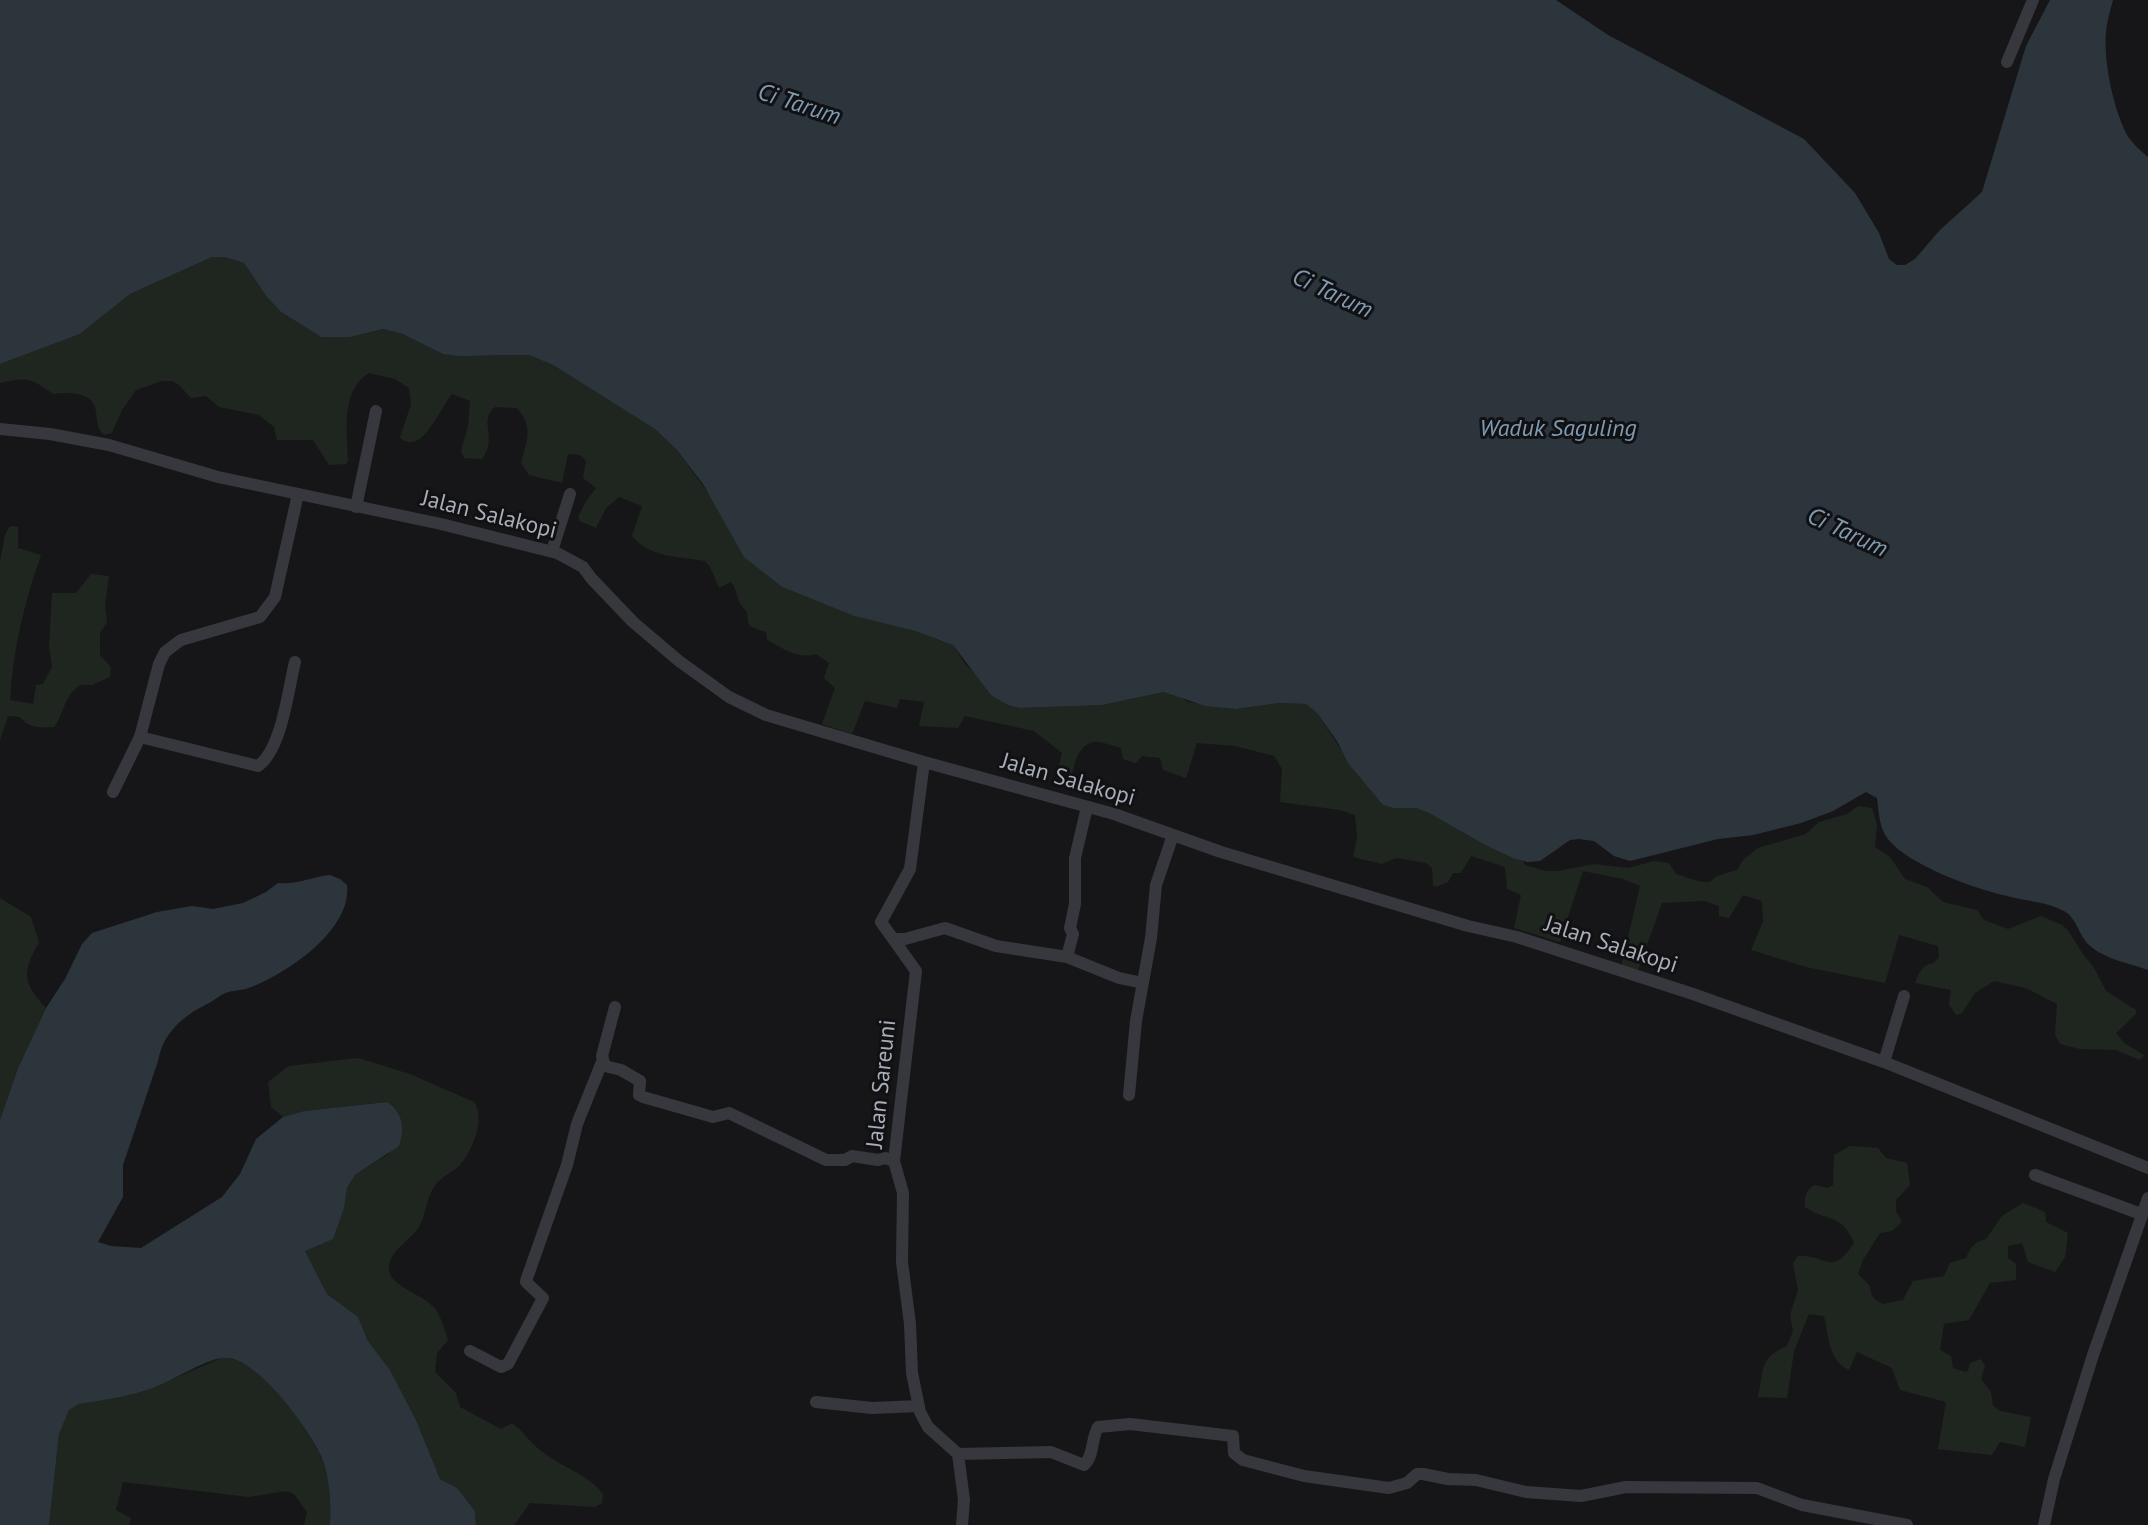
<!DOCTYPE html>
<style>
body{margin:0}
canvas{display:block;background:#161618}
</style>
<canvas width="2148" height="1525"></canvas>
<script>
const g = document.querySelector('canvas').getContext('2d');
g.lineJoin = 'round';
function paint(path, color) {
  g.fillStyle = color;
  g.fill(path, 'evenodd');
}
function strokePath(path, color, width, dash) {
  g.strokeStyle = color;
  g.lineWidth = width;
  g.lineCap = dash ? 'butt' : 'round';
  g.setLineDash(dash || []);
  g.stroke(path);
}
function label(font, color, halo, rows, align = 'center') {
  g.font = font + ' "PT Sans",sans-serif';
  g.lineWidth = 6;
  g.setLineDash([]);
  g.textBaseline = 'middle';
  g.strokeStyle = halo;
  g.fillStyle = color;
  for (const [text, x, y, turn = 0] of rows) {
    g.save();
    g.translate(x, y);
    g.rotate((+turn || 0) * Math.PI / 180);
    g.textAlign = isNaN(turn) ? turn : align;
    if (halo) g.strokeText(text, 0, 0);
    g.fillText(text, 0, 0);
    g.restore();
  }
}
paint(new Path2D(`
 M212 257H225L244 263 266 296 281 312 321 337H350L383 329 403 334 443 354 496 356 529 355 553 365 655 429 677 450 768 576 782 587 854 616 915 631 953 645 965 664 1008 705 1020 708 1102 705 1164 692 1177 695 1188 702 1236 709 1279 703 1306 704 1317 713 1359 777 1407 807 1416 808 1429 813 1485 845 1515 859 1523 861 1525 865 1545 871H1558L1594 864 1628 868 1654 861 1669 863 1676 874 1701 882H1710L1717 876 1737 870 1744 859 1758 848 1806 834 1819 822 1847 814 1858 806 1872 808 1877 824 1875 847 1890 857 1905 879 1927 887 1943 902 1977 910 1984 920 2008 929 2041 916 2062 925 2068 930 2082 953 2093 966 2106 991 2136 1010V1014L2116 1033 2124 1043 2144 1055 2140 1060 2116 1050 2080 1049 2060 1044 2055 1035 2057 1004 2026 988 1994 981 1975 993 1962 1013 1956 1015 1949 1005 1951 990 1915 983C1920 971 1922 965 1934 963L1939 957 1938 946 1899 935 1885 983 1806 967 1751 950 1763 921 1762 901 1743 895 1729 918 1719 916V906L1704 901 1662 903 1638 970 1621 967 1640 886 1623 879 1583 871 1560 942 1514 928 1521 895 1507 889 1505 867 1471 856 1461 873H1453L1448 882 1436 887 1433 885 1432 868 1426 863 1396 858 1382 864 1353 857 1357 838 1355 815 1340 810 1280 802 1282 769 1274 756 1235 746 1197 743 1186 778 1163 770 1160 758 1142 756 1136 763 1123 759 1121 748C1113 746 1101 741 1093 742 1075 746 1073 772 1070 786L1055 782 1062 753 1034 731 965 716 958 728 919 726 924 702 900 699 897 708 865 701 852 734 822 724 835 688 824 678 829 663 816 654C799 660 782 648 767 640L766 632C751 626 748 630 747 612 734 599 740 594 731 582L719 588 710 567 705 561C678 556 650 558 632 536L642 506 619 497 606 508 596 528 580 521 578 517 586 501 596 488 583 478 586 461 580 455 568 454 562 483 529 475 521 463C527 439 534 429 517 408L495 407C477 422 499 435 482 459L464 458 461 451 468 426 470 401 452 394C439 409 423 456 400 438L411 404 409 388 395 379 369 373C340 391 347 432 348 461L346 464 329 465 313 440H277L274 427 259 415 219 407 206 396 191 398 179 385 172 381H162L136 390 122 410 112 433 104 435C95 426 98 418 95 407 90 392 67 392 53 394 30 378 28 377 0 383V364L80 334 130 294Z
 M10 526 18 527V548L41 555C24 603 13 650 10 700L33 704 36 685 43 684 52 667 49 646 52 593H76L91 574 109 576 105 605 107 622 100 633V655L111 667 110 677 92 685H80C62 699 66 710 54 727 41 728 28 728 20 717L8 716 0 740V562L5 535Z
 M0 898 31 917 39 942C22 973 22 982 46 1008L18 1068 0 1120Z
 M358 1058 410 1074 474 1102C486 1119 472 1152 459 1166 451 1173 439 1178 434 1187 426 1199 426 1215 419 1227 410 1241 387 1252 389 1270 390 1287 426 1295 436 1310 442 1319 445 1331 448 1340L437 1353 435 1372 456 1393 460 1407 501 1429 512 1423C524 1432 532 1445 544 1453 563 1468 588 1474 603 1494L602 1503 595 1507 530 1503 514 1525H476L475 1511 457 1488 440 1479 416 1420 390 1370 368 1341 358 1317 327 1294 305 1251 344 1208 347 1188 355 1175 389 1154 386 1102 304 1111 283 1117 271 1107 268 1082 289 1066Z
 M1850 1146 1878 1148 1886 1158 1907 1163 1910 1185 1896 1200V1211L1902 1222 1892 1231 1880 1233 1863 1260 1858 1274 1870 1286C1870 1296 1874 1300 1883 1304L1903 1300 1913 1281 1944 1276 1950 1263 1966 1258C1970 1248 1975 1241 1986 1239L2002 1216 2023 1203 2045 1212 2046 1222 2068 1233 2065 1257 2055 1272 2028 1262 2022 1243 2008 1246V1258L2016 1264V1280L1990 1283 1969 1320 1944 1324 1940 1350 1951 1356 1953 1368 1965 1372 1968 1371 1970 1363 1981 1359 1985 1366 1981 1379 1991 1392 1993 1406 2000 1411 2031 1417 2025 1447 2000 1442 1992 1455 1938 1449 1946 1402 1900 1390 1892 1368 1857 1352 1849 1370C1828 1361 1829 1335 1824 1316L1809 1314 1794 1351 1787 1398 1758 1397C1764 1370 1759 1358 1787 1346L1793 1331 1790 1315 1798 1290 1793 1263 1798 1256C1828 1254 1831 1278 1854 1243 1842 1213 1827 1222 1805 1207 1804 1197 1806 1191 1814 1185L1828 1188 1833 1185 1834 1155Z
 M223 1357C228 1358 234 1359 239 1361 269 1373 307 1427 320 1455 330 1477 331 1502 330 1525H304L307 1512 294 1494 286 1491 249 1497 123 1482 116 1510 131 1518 129 1525H49L59 1434 69 1410 79 1404 153 1388Z`), '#1e261f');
paint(new Path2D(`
 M0 0H1556L1608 35 1804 139 1855 193 1879 233 1889 259 1897 265H1905L1915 259 1940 230 1982 192 2026 46 2050 0H2113C2110 11 2107 21 2106 32 2103 60 2114 114 2129 138 2134 145 2141 151 2148 157V970C2129 963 2104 959 2089 945 2079 936 2077 918 2064 911 2047 902 2026 901 2007 896 1975 889 1908 865 1888 839 1879 828 1879 812 1877 798L1866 792 1833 811 1801 823 1753 835 1718 839 1630 861 1614 856 1594 841 1579 839 1570 840 1540 861 1528 862 1515 859 1485 845 1429 813 1416 808H1394L1383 805 1348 763 1337 741 1317 713 1306 704 1279 703 1236 709 1205 706 1164 692 1102 705 1020 708 1008 705 991 695 953 645 915 631 854 616 782 587 744 557 703 484 677 450 655 429 553 365 529 355 460 356 443 354 403 334 383 329 350 337H321L281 312 266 296 244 263 225 257H212L130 294 80 334 0 364Z
 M330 875 340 879 347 885C352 929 290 971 254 986 246 990 237 990 228 992 221 994 215 1000 209 1003 183 1016 164 1031 158 1061L123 1165V1197L98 1242 111 1246 141 1248 222 1197 240 1174 256 1139 283 1117 304 1111 387 1102C403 1113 405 1128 399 1146L355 1175 347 1188 344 1208 333 1239 305 1251 327 1294 358 1317 368 1341 390 1370 416 1420 440 1479 457 1488 475 1511 476 1525H330C331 1502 330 1478 321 1456 309 1429 255 1353 222 1358 204 1360 172 1381 153 1388 130 1396 104 1400 79 1404L69 1410 59 1434 49 1525H0V1120L18 1068 46 1008 65 979 82 944 92 933 157 912 192 906 213 909 243 903 266 892 278 883C297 885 311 877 330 875Z`), '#2c353c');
strokePath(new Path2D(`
 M2007 62 2033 0
 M0 429 50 434 109 445 218 477 441 524 557 553 583 567 591 578 633 622 679 661 729 697 766 715 924 762 1114 814 1221 852 1468 926 1517 937 1693 994 1884 1062 2148 1168
 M356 507 376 411
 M552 551 570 494
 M140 737 258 766C282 749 288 690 295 662
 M924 762 910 869 881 922 916 971 894 1161 903 1193 902 1262 910 1324 912 1373 920 1412 928 1427 958 1454
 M113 792 140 737 159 664 165 652 181 640 260 617 275 597 298 494
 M894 939H905L945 928 996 946 1067 957 1119 978 1143 983
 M1067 957 1073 934 1070 928 1075 904V858L1087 807
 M615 1007 602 1056 605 1066 621 1070 640 1081 639 1095 643 1097 713 1117 729 1113 826 1160H845L852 1156 878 1160 885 1158 894 1161
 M1884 1062 1904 996
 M1129 1095 1136 1021 1151 938 1156 885 1173 835
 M2035 1175 2141 1214
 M470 1351 501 1367 508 1364 543 1298 526 1282 527 1278 567 1165 577 1124 602 1062
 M816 1402 872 1408 919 1406
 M958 1454 1051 1452 1084 1465C1094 1457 1091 1439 1098 1427L1130 1424 1233 1436 1234 1453 1243 1460 1304 1476 1389 1488 1407 1483 1417 1474H1423L1448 1479 1476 1480 1526 1492 1581 1496 1626 1487 1757 1488 1802 1505 1907 1525
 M958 1454 964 1500 962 1525
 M2044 1525 2054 1479 2093 1355 2148 1198`), '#37383d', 12);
label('23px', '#a8adb8', '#111113', [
 ["Jalan Salakopi",489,515,14],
 ["Jalan Salakopi",1068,780,16],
 ["Jalan Salakopi",1611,945,18],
 ["Jalan Sareuni",882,1084,-84]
]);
label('italic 24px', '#7f9bb3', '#111113', [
 ["Ci Tarum",799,105,18],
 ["Ci Tarum",1332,294,25],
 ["Waduk Saguling",1558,429],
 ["Ci Tarum",1847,533,25]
]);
</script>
